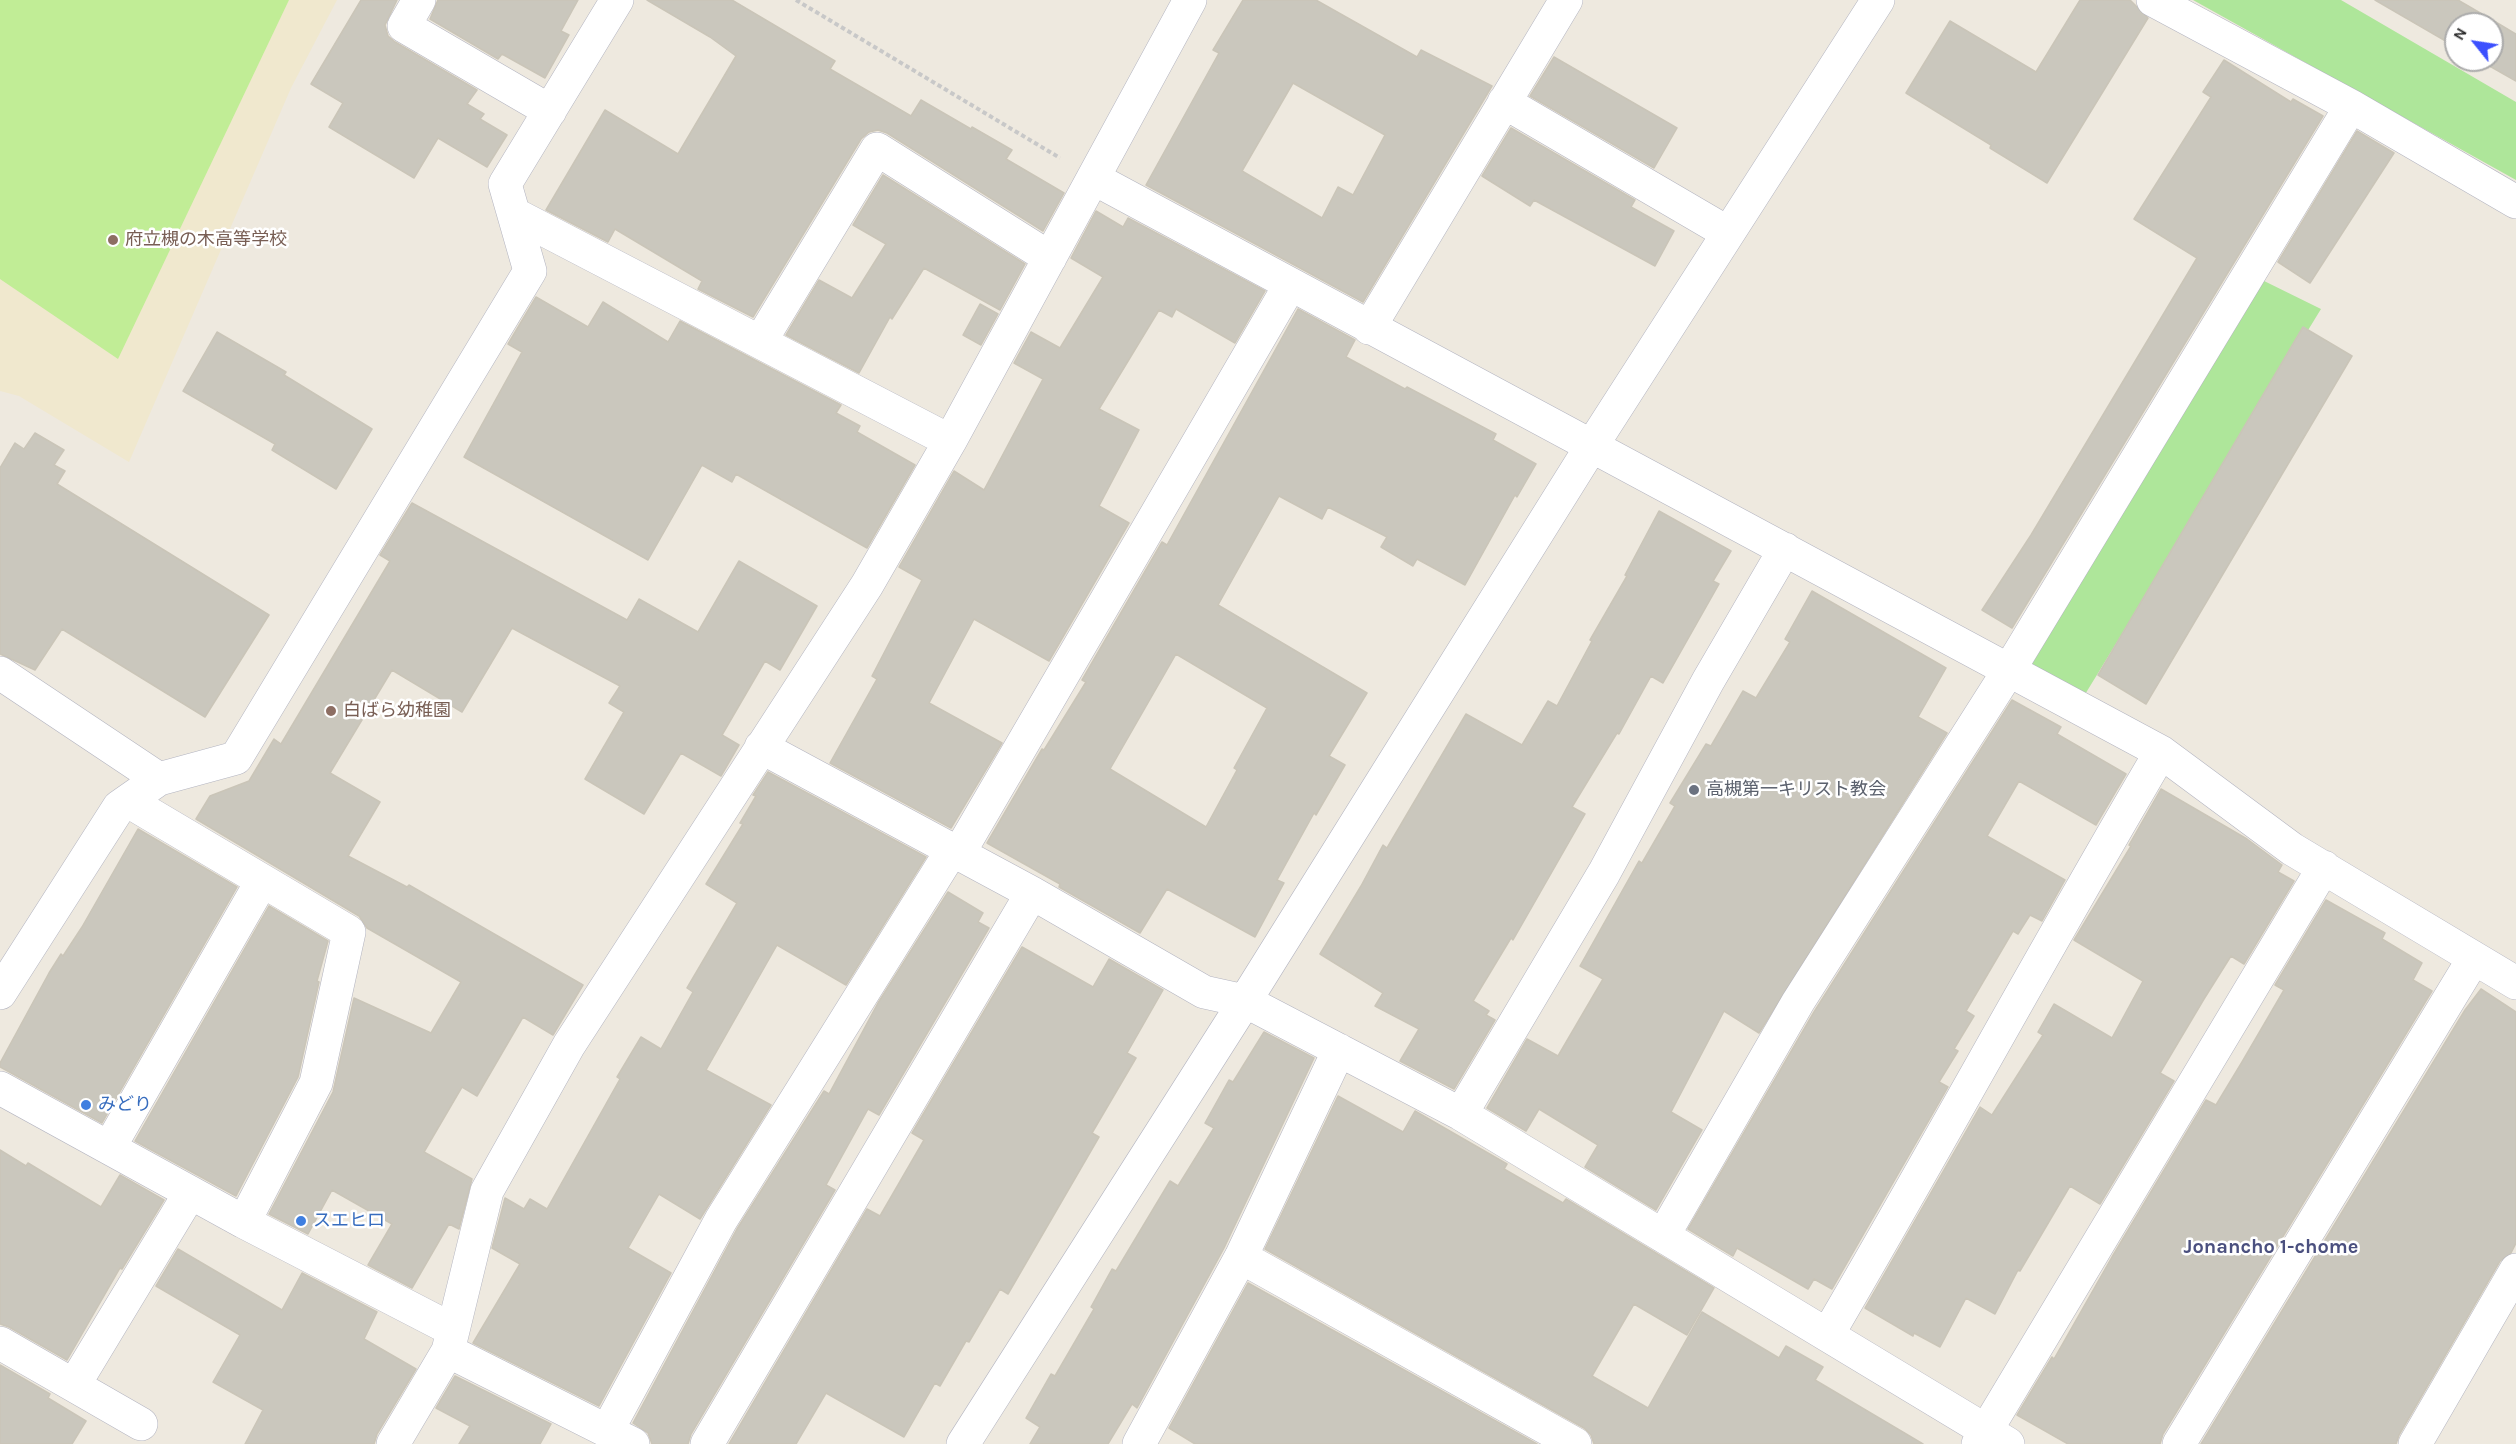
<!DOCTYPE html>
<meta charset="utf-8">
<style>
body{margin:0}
#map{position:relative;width:2516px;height:1444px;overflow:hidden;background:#eee9df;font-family:Karla,sans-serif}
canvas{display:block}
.north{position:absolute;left:2444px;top:12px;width:60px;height:60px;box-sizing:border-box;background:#fff;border:2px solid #ababab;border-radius:50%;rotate:300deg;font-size:16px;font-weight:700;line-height:24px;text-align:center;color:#2d2d2d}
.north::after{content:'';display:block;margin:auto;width:21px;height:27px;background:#3c50fe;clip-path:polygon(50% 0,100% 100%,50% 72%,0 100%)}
</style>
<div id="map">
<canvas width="2516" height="1444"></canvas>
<div class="north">N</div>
</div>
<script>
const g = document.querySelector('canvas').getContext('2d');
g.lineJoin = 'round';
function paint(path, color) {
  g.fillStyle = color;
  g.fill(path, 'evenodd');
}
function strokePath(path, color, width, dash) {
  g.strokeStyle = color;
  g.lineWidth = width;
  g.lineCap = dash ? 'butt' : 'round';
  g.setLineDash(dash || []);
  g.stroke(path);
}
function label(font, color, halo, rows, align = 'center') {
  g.font = font + ' Karla,"Noto Sans JP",sans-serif';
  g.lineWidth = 5;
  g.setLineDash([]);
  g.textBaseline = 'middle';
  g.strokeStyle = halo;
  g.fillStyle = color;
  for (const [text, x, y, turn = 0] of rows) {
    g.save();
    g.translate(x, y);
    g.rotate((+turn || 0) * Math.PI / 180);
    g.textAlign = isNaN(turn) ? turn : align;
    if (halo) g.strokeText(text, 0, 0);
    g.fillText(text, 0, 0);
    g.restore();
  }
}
paint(new Path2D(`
 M0 0H337L291 88 129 462 19 396 0 391Z`), '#f0e8ce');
paint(new Path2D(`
 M2193 0H2341L2516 102V180Z
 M2258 278 2321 309 2084 696 2026 666Z`), '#aee69a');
paint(new Path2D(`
 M0 0H289L118 359 0 279Z`), '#c1ed96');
const building = new Path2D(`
 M361 0H397L385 25 388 36 395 42 477 90 467 104 484 114 480 119 507 135 487 167 438 138 414 178 329 127 343 103 311 84Z
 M438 0H578L561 31 569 35 545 78 502 54 498 59 430 19Z
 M647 0H732L835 61 830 69 911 116 921 100 971 129 972 127 1012 150 1006 159 1064 193 1043 231 887 133 878 130 869 132 861 139 753 317 698 289 702 281 615 229 608 242 546 210 605 110 678 154 736 56 710 37Z
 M1243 0H1316L1417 57 1421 50 1492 86 1363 302 1146 185 1219 53 1213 50ZM1293 83 1385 135 1353 195 1338 187 1322 218 1242 171Z
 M2080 0H2130L2148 18 2047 183 1990 148 1991 145 1906 93 1950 21 2036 72Z
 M2375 0H2458L2494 21 2516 34V81L2479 60H2492V24H2456V47Z
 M1554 57 1677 128 1654 168 1530 96Z
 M2224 60 2291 102 2293 99 2323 116 2012 628 1982 610 2031 535 2197 258 2134 219 2211 97 2203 92Z
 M1511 128 1635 200 1631 207 1674 231 1655 266 1534 200 1530 206 1482 176Z
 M2357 131 2394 153 2310 283 2278 262Z
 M883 175 1025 264 1000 310 924 268 892 319 890 317 859 373 786 335 819 280 852 298 886 244 853 225Z
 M1096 211 1123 227 1128 218 1265 291 1235 343 1176 309 1172 317 1159 310 1099 409 1139 430 1099 506 1129 523 1049 661 974 619 929 703 1002 743 951 828 830 763 877 679 872 676 922 580 899 567 954 471 984 490 1043 379 1014 363 1031 332 1060 348 1103 277 1071 258Z
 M536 297 588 327 603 302 668 342 680 321 841 405 836 413 860 426 857 432 915 465 867 548 736 474 732 482 702 465 648 560 464 457 522 352 508 344Z
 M980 304 998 314 981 345 963 335Z
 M1298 309 1355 340 1346 357 1405 389 1407 387 1496 434 1493 440 1536 464 1517 497 1515 495 1465 585 1417 559 1413 566 1381 547 1387 537 1328 507 1322 519 1279 496 1218 605 1367 693 1329 756 1345 765 1316 815 1314 813 1277 880 1284 883 1255 937 1167 889 1140 933 1059 887 1060 884 987 843 1042 749 1044 750 1086 682 1082 680 1162 542 1167 545ZM1176 654 1267 708 1234 768 1237 770 1206 827 1110 769Z
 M2303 327 2352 356 2146 704 2098 675Z
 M217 332 286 372 284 375 372 429 336 489 272 450 275 444 183 391Z
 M35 433 64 450 54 465 65 471 57 484 269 615 205 717 62 629 35 670 0 654V468L15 443 24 449Z
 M412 503 627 620 639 599 698 632 739 561 817 606 780 670 765 661 722 735 739 745 721 776 681 753 644 814 585 779 624 712 609 703 620 686 512 628 462 712 392 670 330 773 380 802 348 856 407 887 409 885 583 985 553 1035 523 1017 477 1096 462 1087 424 1152 472 1179 459 1229 449 1224 412 1288 368 1265 392 1224 332 1190 308 1234 269 1214 333 1092 354 998 431 1033 461 982 367 928 359 916 196 819 210 796 249 781 274 739 281 744 390 561 380 555Z
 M1659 511 1731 551 1713 581 1719 584 1663 683 1651 676 1619 734 1617 733 1572 807 1585 814 1513 940 1511 938 1473 1001 1489 1011 1486 1015 1495 1020 1454 1089 1400 1061 1419 1029 1375 1006 1383 993 1320 954 1361 886 1383 845 1387 848 1466 714 1522 745 1548 701 1557 706 1592 641 1590 640 1627 576 1625 575Z
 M1812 591 1946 668 1918 717 1947 733 1759 1033 1724 1011 1671 1112 1702 1130 1656 1210 1585 1167 1598 1145 1539 1109 1526 1131 1487 1108 1527 1039 1558 1056 1603 979 1580 966 1639 861 1642 863 1675 806 1670 803 1706 744 1711 746 1743 691 1756 698 1790 642 1785 639Z
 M2012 700 2061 727 2057 734 2126 774 2096 825 2019 781 1987 836 2065 880 2042 921 2030 915 2018 934 2013 931 1966 1011 1974 1016 1954 1049 1958 1051 1939 1082 1948 1087 1832 1289 1814 1279 1808 1289 1737 1248 1733 1256 1688 1229 1814 1012Z
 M768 772 926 857 846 985 777 945 706 1070 771 1105 700 1219 659 1194 628 1248 671 1273 599 1406 473 1343 520 1264 492 1248 505 1198 524 1209 530 1199 547 1209 620 1079 617 1077 641 1037 661 1049 693 992 687 988 737 903 706 884 743 824 740 823 756 796 753 795Z
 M2161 789 2247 839 2282 865 2278 872 2294 881 2244 964 2231 956 2204 999 2160 1073 2174 1081 2100 1204 2070 1186 2020 1271 2018 1270 1995 1314 1966 1298 1940 1347 1914 1333 1913 1336 1865 1308 1980 1107 1992 1115 2043 1035 2038 1032 2054 1004 2112 1038 2143 981 2074 940 2131 846 2129 845Z
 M138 829 237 887 102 1123 0 1067V1063L49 973 61 954 63 956 82 927Z
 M948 892 983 913 978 922 989 928 879 1115 868 1109 826 1185 835 1190 691 1434 688 1444H652L648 1433 633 1423 737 1229 824 1091 829 1094 878 1003Z
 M2326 900 2385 933 2382 939 2422 963 2413 980 2432 991 2163 1434 2160 1444H2068L2017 1415 2052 1357 2054 1359 2112 1257 2206 1100 2216 1105 2242 1062 2284 990 2275 985Z
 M269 906 328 941 317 981 319 982 298 1077 236 1196 135 1141Z
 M1022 947 1093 987 1109 959 1163 990 1127 1053 1136 1058 1092 1133 1099 1137 1008 1294 1000 1289 969 1342 966 1341 940 1386 935 1383 904 1437 826 1393 796 1444H729L867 1209 880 1216 924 1140 912 1133Z
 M2481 989 2516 1012V1243L2511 1253 2500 1261 2399 1435 2396 1444H2201L2465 1010Z
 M1264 1032 1314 1058 1224 1248 1137 1408 1132 1404 1108 1444H1030L1040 1427 1026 1418 1051 1374 1055 1376 1094 1309 1091 1307 1112 1269 1116 1271 1170 1181 1178 1186 1214 1128 1205 1123 1229 1080 1233 1082Z
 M1338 1096 1403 1132 1415 1111 1507 1164 1504 1169 1563 1203 1566 1199 1714 1288 1687 1335 1634 1304 1592 1376 1648 1408 1702 1312 1779 1358 1786 1346 1823 1367 1815 1380 1923 1444H1594L1591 1435 1584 1428 1265 1249Z
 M0 1150 26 1166 28 1163 101 1207 120 1175 164 1200 122 1269 120 1268 67 1360 9 1327 0 1324Z
 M178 1249 282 1310 302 1273 377 1312 364 1339 416 1369 377 1434 374 1444H245L263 1410 213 1382 240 1335 156 1286Z
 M1248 1283 1537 1444H1195L1169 1428Z
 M0 1365 50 1394 48 1398 86 1421 72 1444H0Z
 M455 1376 551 1424 540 1444H459L470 1426 436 1408Z`);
paint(building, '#cac7bd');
strokePath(building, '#cac5b8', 1.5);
const minor = new Path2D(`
 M419 0 404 26 550 111
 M2153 0 2351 106 2516 202
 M1504 102 1728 233
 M1093 178 2161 752 2292 849 2516 983
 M516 215 950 441
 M1369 328 1566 0
 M760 342 877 149 1050 258
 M0 673 159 779
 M761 747 1032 893 1204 992 1245 1001 1461 1114 2008 1444
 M128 801 349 932 316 1083 244 1222
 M959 853 1290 285
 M0 993 119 807 159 779 236 758 530 271 505 184 617 0
 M0 1088 244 1222 453 1330
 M1461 1114 1604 873 1708 681 1785 549
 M109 1148 262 881
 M1663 1236 1798 1002 2009 670 2351 106
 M1241 1257 1575 1444
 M1828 1334C1941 1141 2047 945 2161 752
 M0 1343 141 1424
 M448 1351 633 1444
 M74 1385 190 1193
 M607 1431 721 1220 952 850
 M393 1444 448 1351 487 1191 569 1045 867 585 950 441 1190 0
 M707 1444 1032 893
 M963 1444 1245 1001 1591 447 1878 0
 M1139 1444 1241 1257 1339 1050
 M1978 1444 2324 867
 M2179 1444 2474 958
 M2415 1444 2516 1270`);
strokePath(minor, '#b3b4c0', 34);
strokePath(new Path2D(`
 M796 0 1060 158`), '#c8c8c8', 4, [4.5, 3]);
strokePath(minor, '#fff', 33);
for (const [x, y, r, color] of [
 [113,240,6,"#8d6e63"],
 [331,711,6,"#8d6e63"],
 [1694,790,6,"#6b7280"],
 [86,1105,6,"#3f7fe0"],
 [301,1221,6,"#3f7fe0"]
]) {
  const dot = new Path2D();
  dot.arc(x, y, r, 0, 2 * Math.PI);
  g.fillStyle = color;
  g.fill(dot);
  strokePath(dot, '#fff', 2);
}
label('18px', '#785e54', '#fff', [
 ["府立槻の木高等学校",125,240],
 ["白ばら幼稚園",343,711]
], 'left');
label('18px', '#5b616d', '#fff', [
 ["高槻第一キリスト教会",1706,790]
], 'left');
label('18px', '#366cbe', '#fff', [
 ["みどり",98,1105],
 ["スエヒロ",313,1221]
], 'left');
label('bold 20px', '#4b507f', '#fff', [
 ["Jonancho 1-chome",2271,1247]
]);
</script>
